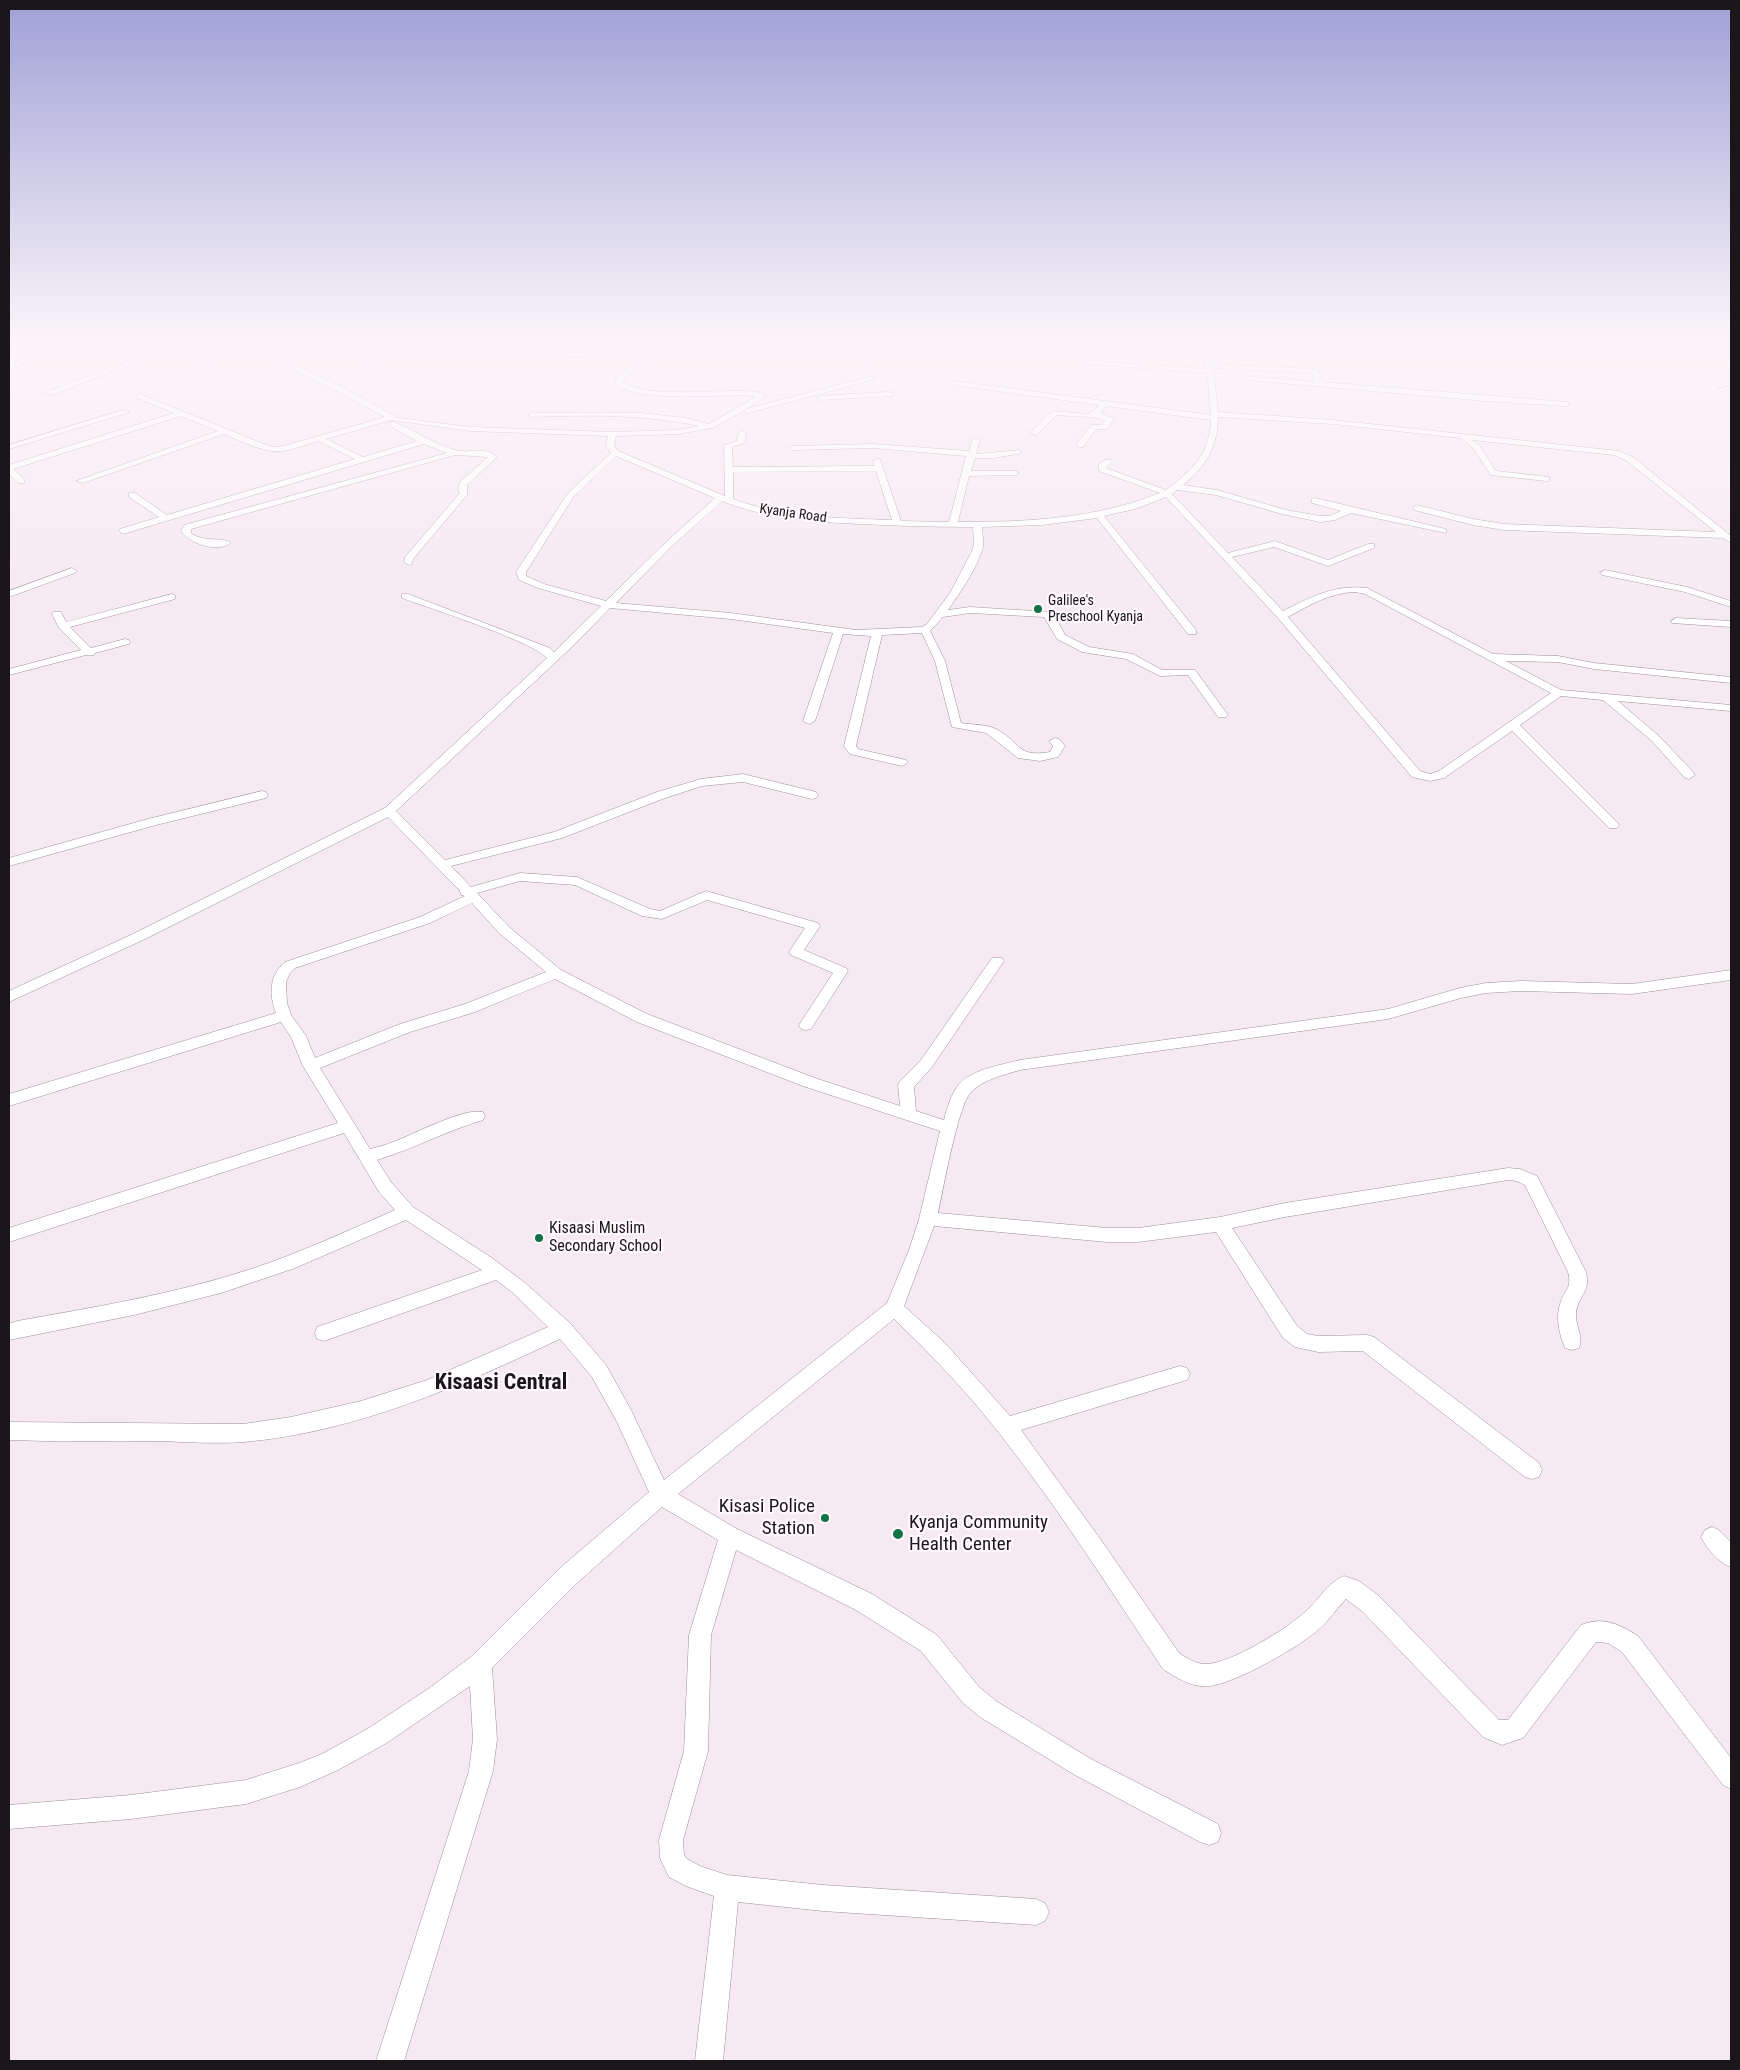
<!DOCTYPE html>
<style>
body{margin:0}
#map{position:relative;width:1740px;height:2070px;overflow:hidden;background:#f7e9f2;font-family:"Roboto Condensed",sans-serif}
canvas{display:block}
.frame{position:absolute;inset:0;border:10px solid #1b1619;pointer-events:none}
</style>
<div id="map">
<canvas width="1740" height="2070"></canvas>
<div class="frame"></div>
</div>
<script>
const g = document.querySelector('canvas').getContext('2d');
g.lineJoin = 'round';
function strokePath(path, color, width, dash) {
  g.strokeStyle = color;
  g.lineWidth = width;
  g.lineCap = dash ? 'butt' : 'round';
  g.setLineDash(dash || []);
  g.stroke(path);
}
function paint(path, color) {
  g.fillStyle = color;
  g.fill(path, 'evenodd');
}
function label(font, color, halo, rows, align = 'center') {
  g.font = font + ' "Roboto Condensed",sans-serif';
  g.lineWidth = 4.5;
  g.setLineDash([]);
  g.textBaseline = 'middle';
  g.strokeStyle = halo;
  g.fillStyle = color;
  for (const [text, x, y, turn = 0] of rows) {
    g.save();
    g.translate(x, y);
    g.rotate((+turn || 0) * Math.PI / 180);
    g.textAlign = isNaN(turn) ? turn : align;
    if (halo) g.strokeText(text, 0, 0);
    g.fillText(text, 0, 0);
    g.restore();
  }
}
const street = new Path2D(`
 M72 339H119L45 345 31 359 9 371V366L27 357 37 345 9 347V343Z
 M139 339H149L170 349 217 364C214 370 208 376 200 374V372L210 365 165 352 51 395 44 393 161 349Z
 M226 339H236L339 385 398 418 471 427 611 432 678 430 699 426C644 414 588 415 532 417L528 415 532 413H641L685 418 709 424 756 397 747 395C715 395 641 402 616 385L615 379 620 373 651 354 573 357 542 354 541 353 544 351 573 353 654 351 659 354C651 364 626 371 623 382 643 397 706 391 733 391 744 391 758 390 767 396L746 409 872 376V380L748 413H745V410L712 428 678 434 616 436 614 446 618 451 725 496 724 445 737 441 738 433 742 431 746 433 745 443 732 447 733 467 874 466 873 461 877 459H880L901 521 947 522H949L966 456 873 448 792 450 788 448 792 446 873 444 969 451 972 440 976 438 980 440 976 454 1020 450V454H1017L993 458H975L971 471H1015L1019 473 1015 475 969 476 958 522C1028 522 1094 519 1160 493L1099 471V464L1105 460H1111L1112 462 1106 468 1166 490C1193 469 1209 456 1211 420L1106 406 1100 413 1114 419 1107 429H1096L1083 447H1080L1076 445 1091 425H1102L1105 420C1091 415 1073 417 1057 415L1037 435 1030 433 1052 411 1088 414 1092 412 1099 405 954 385 950 383 954 381 1211 415 1207 373 1087 364 1084 362 1087 360 1206 369 1199 339H1205L1212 364 1315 369 1319 371 1322 382 1568 402V406H1565L1485 401 1247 380H1244V376L1315 382 1312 373 1213 368 1218 412 1333 420 1619 451 1633 457 1731 536V543L1723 538 1504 530 1473 525 1414 510 1413 508 1417 505 1473 519 1504 524 1716 532 1627 461 1614 455 1472 440 1479 445 1496 471 1549 477V481H1546L1491 475 1473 448 1461 438 1333 424 1218 417C1218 446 1206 467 1183 485L1217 490 1286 510 1320 516H1330L1341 511 1312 503V499L1315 498 1446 529V533L1351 513 1335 520 1320 522 1282 514 1216 495 1177 490 1172 494 1228 553 1275 541 1328 560 1368 544H1374V548L1328 566 1274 547 1232 557 1283 611C1311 597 1335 584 1367 588L1493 654 1558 656 1594 663 1731 677V683L1594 669 1558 662 1506 661 1561 690 1731 705V711L1618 701 1660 737 1693 772 1695 775 1689 779 1685 778 1652 741 1603 700 1561 696 1520 725 1617 822 1619 825 1617 828H1609L1512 731 1444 778 1430 781 1412 777 1278 618 1166 497 1135 509 1104 516 1196 630V634H1188L1097 518 1042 525 982 527C982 534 984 541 983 547 978 567 960 593 948 610L970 607 1050 612 1055 616 1065 635 1089 647 1133 654 1162 670H1195L1228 715 1226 717H1218L1188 675 1160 676 1126 659 1082 652 1057 639 1044 617 970 613 943 617 930 631 945 661 961 723C973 725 985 724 996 729 1021 742 1016 758 1050 752L1053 746 1049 741 1055 738 1059 739 1065 746 1058 757 1040 761 1018 758 986 733 952 727 935 661 922 633 882 635 856 746 858 749 906 760 908 762 906 764 902 766 850 754 844 746 871 636 843 634 815 721 809 724 803 721 833 633 731 619 610 608 575 644 396 811 445 860 554 832 657 792 701 779 743 774 816 792 818 795 816 798 812 799 743 782 702 786 665 798 562 838 451 866 471 887 520 873 577 877 650 909 660 911 706 891 818 923 820 926 804 950 846 968 848 971 811 1029 806 1030 801 1029 799 1025 833 973 791 955 789 952 805 928 707 900 662 919 642 916 575 885 520 881 477 893 509 927 561 970 647 1014 815 1078 900 1106 898 1085 900 1081 921 1060 992 958H1002L1004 961 932 1067 914 1087 916 1111 944 1120C947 1108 951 1094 959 1084 973 1069 1001 1065 1020 1060L1388 1009 1460 988 1486 983 1521 981 1632 984 1731 970V980L1632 994 1521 991 1486 993 1461 998 1388 1019 1020 1070C1004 1075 984 1079 971 1092 958 1105 943 1190 938 1213L1107 1228H1138L1220 1217 1285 1203 1508 1168 1520 1169 1537 1176 1586 1272C1591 1293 1578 1295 1576 1313 1575 1325 1584 1337 1579 1348L1572 1350 1565 1348C1559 1334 1555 1316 1561 1301 1566 1288 1572 1288 1568 1272L1525 1185 1517 1181 1508 1180 1285 1217 1232 1228 1297 1326 1307 1334 1318 1336 1367 1335 1374 1337 1539 1463 1542 1470 1539 1477 1532 1479 1525 1477 1363 1351 1318 1352 1295 1347 1283 1338 1216 1232 1138 1242H1107L934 1226 904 1306 945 1343 1010 1416 1180 1366 1187 1368 1190 1374 1187 1380 1021 1430 1101 1540 1179 1653C1188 1659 1196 1664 1207 1664 1231 1663 1287 1629 1305 1612 1319 1600 1327 1583 1344 1576L1359 1581 1379 1596 1499 1720H1508L1581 1625C1603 1616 1619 1624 1638 1636L1731 1758V1789L1723 1785 1622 1652 1608 1643 1596 1642 1523 1738 1502 1745 1483 1737 1363 1612 1346 1599C1336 1609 1329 1621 1318 1630 1299 1647 1234 1684 1209 1686 1193 1688 1176 1678 1163 1669 1110 1590 1058 1507 999 1433 967 1392 931 1354 894 1319L678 1494 737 1529 872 1594 937 1635 979 1687 996 1701 1091 1759 1218 1824 1221 1833 1218 1842 1209 1845 1200 1842 1075 1775 980 1717 963 1703 921 1651 856 1610 736 1550 711 1635 708 1751 683 1840 684 1855 687 1859 700 1866 727 1875 823 1885 1036 1899 1045 1903 1049 1912 1045 1921 1036 1925 823 1911 738 1902 723 2061H695L714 1896 686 1886 669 1877 660 1858 659 1840 684 1751 689 1635 718 1540 662 1507 576 1584 492 1668 497 1739 493 1771 404 2061H376L469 1771 473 1739 470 1686 385 1744 338 1770 300 1787 246 1804 131 1819 9 1829V1805L131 1795 246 1780 299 1763 322 1754 369 1728 428 1689 472 1656 560 1568 649 1492 617 1422 592 1377 560 1339C460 1386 356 1432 244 1442 216 1444 185 1442 157 1441 107 1441 58 1442 9 1440V1422L243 1424 291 1417 361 1401 427 1380 548 1327 512 1292 496 1280 324 1341 317 1339 315 1333 317 1327 482 1270 406 1220 295 1268 221 1293 134 1315 9 1340V1324L17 1321C96 1307 175 1294 251 1269 300 1253 347 1231 395 1210L379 1192 344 1133 9 1242V1228L338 1123 303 1066 291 1037 281 1022 9 1106V1094L276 1013C269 994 269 976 285 962L420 917 465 896 461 895 460 891 388 817 145 939 9 1002V991L135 933 385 808 547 658C532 641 429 608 402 598V594H408L550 648 554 652 601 606 538 588 519 580 516 572 568 493 611 453 606 446 608 436 471 431 391 420 326 439 363 457 417 441 390 426V422H393C414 429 432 444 455 450 469 454 486 446 497 457L467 485V495L413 559 412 564 409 565 404 562 405 557 460 493 458 489 460 482 488 457 455 455 191 529V533C204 543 221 536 231 543 217 553 190 544 181 531L184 525 447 453 424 444 123 534 119 531 120 529 159 517 129 497V493H135L167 515 355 459 318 441C304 445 287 453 272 451 256 449 239 440 224 434L83 483 76 481 218 431 181 416 13 469 24 479V483H18L9 474V465L174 413 137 398V394H140L261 443 273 447 284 446 385 417 333 389ZM616 456 715 498 665 543 606 601 544 584 526 576V572L574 496ZM876 471 892 520C838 518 784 518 733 499V472ZM722 501C767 519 813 522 861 524 898 526 936 527 973 527L974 545 971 553 950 593 927 624 922 627 856 630 731 613 616 603 671 547ZM1355 592 1365 594 1551 693 1439 771 1430 774 1420 771 1288 617C1310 605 1329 593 1355 592ZM472 903 499 933 546 972 465 1004 400 1024 315 1058 306 1036 291 1015 287 1003 286 982 290 973 295 968 430 923ZM555 979 637 1022 803 1086 940 1131 919 1219 909 1250 887 1303 664 1480 631 1410 606 1365 570 1323 524 1282 492 1258 413 1207 391 1182 377 1160C413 1149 446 1131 483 1120L485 1116 483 1112C465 1107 412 1135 393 1142 386 1145 378 1147 370 1149L320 1068 410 1032 475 1012Z
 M284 339C297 339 307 347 316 347 324 347 334 339 347 339L323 349 381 363 378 365 313 350Z
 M480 339H493L494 341 491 343Z
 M866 339H898L865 365 862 363 863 362 889 341 771 355 768 353 771 351Z
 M1301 339H1359L1527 347 1530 349 1527 351Z
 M1647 339H1659L1615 352 1612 350Z
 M1668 339H1682L1731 351V355Z
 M1731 386V390L1723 391 1719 389Z
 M890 392 894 394 893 396 820 400 816 398 820 396Z
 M123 410 130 412 9 449V445Z
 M72 568 77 571 75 573 9 597V591Z
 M1605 570 1687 587 1731 601V607L1685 592 1602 575 1600 573Z
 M172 594 175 595V599L70 627 91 648 125 639 129 640 130 642 129 644 95 653 94 655H86L9 675V669L81 650 59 628 52 614 53 612H61L66 622Z
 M1676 618 1731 621V627L1672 623 1671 621Z
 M262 791 266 792 268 795 266 798 156 825 9 866V858L148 819Z
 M1712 1527 1719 1530 1731 1542V1567C1719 1563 1707 1549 1701 1537L1705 1530Z`);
strokePath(street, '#9c8f98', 1);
paint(street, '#fff');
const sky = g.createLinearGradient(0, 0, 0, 629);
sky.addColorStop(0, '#9fa1d6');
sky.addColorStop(0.54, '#fbf5f9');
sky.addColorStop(1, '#fbf5f900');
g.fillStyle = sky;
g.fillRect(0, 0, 1740, 629);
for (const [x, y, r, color] of [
 [1038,609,5,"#117147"],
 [539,1238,5,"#117147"],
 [825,1518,5,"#117147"],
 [898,1534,6,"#117147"]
]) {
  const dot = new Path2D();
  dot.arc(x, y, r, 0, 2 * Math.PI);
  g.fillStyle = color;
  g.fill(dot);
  strokePath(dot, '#fff9fd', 2);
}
label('14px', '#1b1619', '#fff9fd', [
 ["Kyanja Road",793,514,8]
]);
label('14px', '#1b1619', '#fff9fd', [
 ["Galilee's",1048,601],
 ["Preschool Kyanja",1048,617]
], 'left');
label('16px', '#1b1619', '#fff9fd', [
 ["Kisaasi Muslim",549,1229],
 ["Secondary School",549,1247]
], 'left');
label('19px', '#1b1619', '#fff9fd', [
 ["Kisasi Police",815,1507],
 ["Station",815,1529],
 ["Kyanja Community",909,1523,"left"],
 ["Health Center",909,1545,"left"]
], 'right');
label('bold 22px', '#1b1619', '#fff9fd', [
 ["Kisaasi Central",501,1383]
]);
</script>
